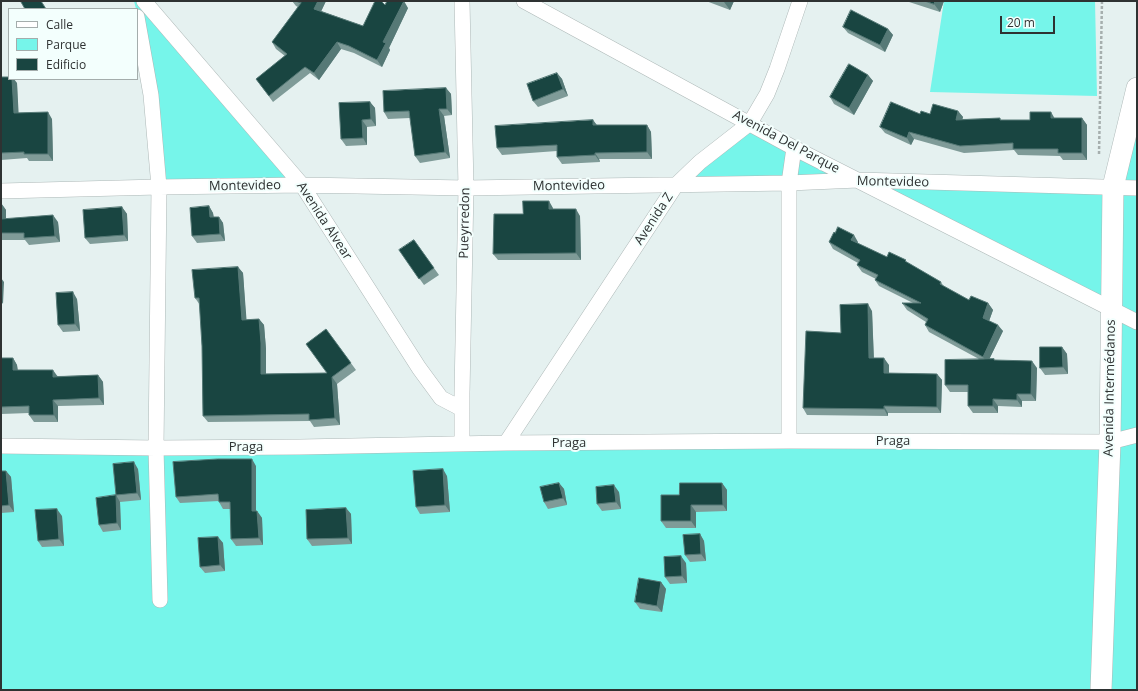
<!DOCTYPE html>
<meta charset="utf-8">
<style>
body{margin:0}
#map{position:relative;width:1138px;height:691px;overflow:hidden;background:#e5f1f0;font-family:"Open Sans",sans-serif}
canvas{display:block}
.frame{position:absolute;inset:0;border:2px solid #2e3232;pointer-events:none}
.legend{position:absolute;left:8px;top:8px;width:130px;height:72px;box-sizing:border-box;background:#f3fffd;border:1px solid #a4adac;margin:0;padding:5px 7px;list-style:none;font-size:12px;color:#2e3232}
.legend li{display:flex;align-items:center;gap:8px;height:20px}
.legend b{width:20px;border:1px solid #a4adac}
.scale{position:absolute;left:1000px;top:16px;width:55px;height:18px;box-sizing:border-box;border:2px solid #2e3232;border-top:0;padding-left:5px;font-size:12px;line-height:14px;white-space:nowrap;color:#2e3232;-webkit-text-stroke:3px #f3fffd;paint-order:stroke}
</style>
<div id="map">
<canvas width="1138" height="691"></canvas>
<div class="frame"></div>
<ul class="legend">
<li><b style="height:5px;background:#fff"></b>Calle</li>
<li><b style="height:11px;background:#76f5ea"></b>Parque</li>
<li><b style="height:11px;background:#194541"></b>Edificio</li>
</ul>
<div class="scale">20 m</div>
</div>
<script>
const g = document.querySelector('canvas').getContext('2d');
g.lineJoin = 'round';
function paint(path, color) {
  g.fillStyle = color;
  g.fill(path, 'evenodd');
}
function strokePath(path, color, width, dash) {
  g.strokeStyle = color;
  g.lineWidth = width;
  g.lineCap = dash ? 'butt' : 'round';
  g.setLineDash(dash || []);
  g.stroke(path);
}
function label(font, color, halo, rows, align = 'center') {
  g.font = font + ' "Open Sans",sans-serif';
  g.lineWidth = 4;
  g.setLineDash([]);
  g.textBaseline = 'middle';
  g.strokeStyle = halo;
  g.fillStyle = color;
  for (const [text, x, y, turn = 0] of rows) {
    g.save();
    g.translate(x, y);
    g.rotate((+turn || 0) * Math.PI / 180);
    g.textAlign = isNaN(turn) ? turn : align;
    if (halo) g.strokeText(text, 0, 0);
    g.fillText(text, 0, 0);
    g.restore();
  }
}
paint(new Path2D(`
 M134 1H144L302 185 159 187 137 17V9H136Z
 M944 1H1095L1097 96 930 92Z
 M1137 88V690H1V446L1110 442 1111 310 858 180 676 185 750 123 858 180 1113 187Z`), '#76f5ea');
const street = new Path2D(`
 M144 1 302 185 419 368 441 398 462 409
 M462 1 466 188 462 393V444
 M524 1 794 148 1137 322
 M137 17 151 95 159 187 156 448 160 600
 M1 191 159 187 302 185 466 188 789 183 858 180 1137 188
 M789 441V183L794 148
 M506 443 676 185 700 162 750 123 767 94 777 69 800 1
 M1 446 156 448 300 447 506 443 789 441 1110 442 1137 435`);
const secondary = new Path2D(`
 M1101 690 1110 442 1113 187 1137 88`);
strokePath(street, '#adb8b7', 16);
strokePath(secondary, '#adb8b7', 22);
strokePath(new Path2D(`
 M1099 154 1102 1`), '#a6afae', 2.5, [3, 2]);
strokePath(street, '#fff', 15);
strokePath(secondary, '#fff', 21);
paint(new Path2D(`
 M292 1H326L321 11 363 26 385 5 408 8 389 48 390 50 382 67 354 53 341 49 319 80 310 73 273 102 256 79 285 56 276 49 272 42 298 7 296 6Z
 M706 1H734L730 10Z
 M906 1H944L940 12Z
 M843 27 888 29 893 35 885 52 848 33Z
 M557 73 562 79 568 96 538 107 533 101Z
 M868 75 873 81 854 115 834 104 830 97Z
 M1 77 17 83 18 113 52 119 53 161H29L27 158 1 160Z
 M446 88 451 94 452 115 444 116 450 158 420 163 415 156 410 118 388 119 384 112Z
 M370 102 375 108 376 126 367 127V145L346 146 341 139Z
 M958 111 963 117 962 119 1000 118 1001 120H1030L1055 118H1082L1087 125V160H1063L1060 156 1018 155 1014 150 964 153 914 139 911 145 885 133 880 127 920 114H930Z
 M593 120 597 125H647L651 132 652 159H599L600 162 562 164 557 157V151L502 155 497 148Z
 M1 203 6 210V219L58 222 60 242 29 245 25 240H1Z
 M209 206 213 213 214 217H219L223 223 225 241 197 243 192 236Z
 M122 207 127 214 128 241 90 244 85 238Z
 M553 208V209L580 216 581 260H498L493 254 523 214Z
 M414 240 439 275 424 285 399 250Z
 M829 242H858L857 243 887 257 908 263 941 282 944 287 969 300 988 303 993 310 989 321 1003 331 989 359 1037 368 1036 401H1022V407L998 406V413H973L968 406V392H950L945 385 979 359 929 332 925 325 926 322 907 310 902 303H913L879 286 875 280 876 279 862 272 857 265 858 263 833 249Z
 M238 267 243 273 246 320 259 319 264 325 266 349V374L327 373 326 329 356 370 337 384 340 425 314 427 310 421 208 422 203 416 202 346 200 305 195 298Z
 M77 299 80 331 63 332 58 325Z
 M872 311 874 358 889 365V373L937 374 942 380 941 413H888V416L807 415 803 408 841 333Z
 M1062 347 1067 354 1068 374 1045 375 1040 368Z
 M1 358H13L17 365 18 370 58 376 98 375 103 382 104 405 58 406V422H34L29 415V413L1 414Z
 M256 466V511H257L262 518 263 545 236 546 231 539 230 509H223L219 502V501L180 503 176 497Z
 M138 469 141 500 120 502 121 530 103 532 99 525 116 495Z
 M1 471H6L11 477 14 512 1 513Z
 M447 476 450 512 420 514 416 507Z
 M559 483 564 489 567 505 548 509 544 502Z
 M722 483 727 490V511L696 512V528H666L661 521 679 495Z
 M619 492 621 509 602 511 597 504Z
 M346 508 351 514 352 544 312 546 307 539Z
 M62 516 64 546 42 547 38 541Z
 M700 534 704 541 706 561 690 562 685 555Z
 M218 537 223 543 225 571 205 573 200 567Z
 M686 563 687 583 670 584 665 577Z
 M661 582 666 589 662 612 640 609 635 602Z`), '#7f9b98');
paint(new Path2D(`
 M318 1H326L319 16 314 9Z
 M404 1 408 8 389 48 390 50 382 67 377 60 383 42Z
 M725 1H734L730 10 724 2Z
 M935 1H944L940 12 934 4Z
 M888 29 893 35 885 52 880 45Z
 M337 42 341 49 319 80 314 73Z
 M557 73 562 79 568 96 563 89Z
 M868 75 873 81 854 115 849 108Z
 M12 79H14L17 83 19 120 14 113Z
 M446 88 451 94 452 115 447 109Z
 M370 102 375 108 376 126 371 119Z
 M439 109 444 116 450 158 445 152Z
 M958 111 963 117 961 126 956 120Z
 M48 112 52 119 53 161 48 154Z
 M1051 112 1055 119 1051 118Z
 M1082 118 1087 125V160L1082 153Z
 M362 120 367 127V145L363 138Z
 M593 120 598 127 593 125Z
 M647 125 651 132 652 159 647 152Z
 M909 132 914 139 911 145 907 138Z
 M595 153 599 159 600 162 595 155Z
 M549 201 553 208V216L549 209Z
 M1 203 6 210V226L1 219Z
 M209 206 213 213 214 224 210 217Z
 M122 207 127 214 128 241 124 235Z
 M576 209 580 216 581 260 576 253Z
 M53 215 58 222 60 242 55 236Z
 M219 217 223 223 225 241 220 234Z
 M854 235 858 242 856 247 851 240Z
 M238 267 243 273 247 326 242 320Z
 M1 278 4 282 3 304 1 301Z
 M73 292 77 299 80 331 75 324Z
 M988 303 993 310 988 324 983 318Z
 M868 304 872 311 874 365 869 358Z
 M259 319 264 325 266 349V380L261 374Z
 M998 325 1003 331 987 364 983 357Z
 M1062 347 1067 354 1068 374 1063 367Z
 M13 358 17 365 18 377 13 370Z
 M884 358 889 365V380L884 373Z
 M1032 361 1037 368 1036 401 1031 394Z
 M53 370 58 377H53Z
 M937 374 942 380 941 413 937 407Z
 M98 375 103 382 104 405 99 398Z
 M332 377 337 384 340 425 335 418Z
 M1017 394 1022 401V407L1017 400Z
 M993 399 998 406V413L993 406Z
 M53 400 58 406V422L54 415Z
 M884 406 888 413V416L884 409Z
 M252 459 256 466V518L252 511Z
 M134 462 138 469 141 500 137 493Z
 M443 469 447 476 450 512 445 505Z
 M6 471 11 477 14 512 9 505Z
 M559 483 564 489 567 505 563 498Z
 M722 483 727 490V511L723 505Z
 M614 485 619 492 621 509 616 502Z
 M116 495 120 502 121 530 117 523Z
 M691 505 696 512V528L691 521Z
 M346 508 351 514 352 544 348 538Z
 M57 509 62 516 64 546 59 539Z
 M257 511 262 518 263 545 259 538Z
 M700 534 704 541 706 561 701 554Z
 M218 537 223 543 225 571 220 565Z
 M681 556 686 563 687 583 682 576Z
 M661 582 666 589 662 612 657 606Z`), '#567976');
const building = new Path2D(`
 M23 1H41L46 9H25L21 2Z
 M295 1H318L314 9 363 26 375 1H381L385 5 387 1H404L383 42 386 43 377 60 349 46 337 42 314 73 305 67 269 96 256 79 287 54 272 42 301 3Z
 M925 1H935L934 4Z
 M851 10 888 29 880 45 843 27Z
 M849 64 868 75 849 108 830 97Z
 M557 73 563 89 533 101 527 84Z
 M1 77H9V79H12L14 113 48 112V154H24V152L1 153Z
 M446 88 447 109H439L445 152 415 156 409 111 384 112 383 91Z
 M370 102 371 119 362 120 363 138 341 139 339 103Z
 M891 102 920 114 921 111 930 114 933 104 958 111 956 120 1000 118V120H1030V112H1051V118H1082V153H1058V149H1013V143L960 146 909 132 907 138 880 127Z
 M593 120V125H647V152L595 153V155L557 157V145L497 148 495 126Z
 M523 201H549V209H576V253L493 254 494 214H523Z
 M1 203V219L53 215 55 236 24 238V233H1Z
 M209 206 210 217H219L220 234 192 236 190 208Z
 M122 207 124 235 85 238 83 210Z
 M838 227 854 235 851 240 887 257 889 252 906 260 905 261 941 282 940 284 969 300 971 296 988 303 983 318 998 325 983 357 925 325 928 319 902 303H921L875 280 878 275 857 265 860 260 829 242 834 232 835 233Z
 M414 240 434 268 419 279 399 250Z
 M238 267 242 320 259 319 261 343V374L327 373 306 344 326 329 351 363 332 377 335 418 309 420V414L203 416 202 346 199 298H195L192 270Z
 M73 292 75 324 58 325 56 293Z
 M868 304 869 358H884V373L937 374V407L884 406V409L803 408 806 331 841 333 840 305Z
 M1040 347H1062L1063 367 1040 368Z
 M1 358H13V370H53V377L98 375 99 398 53 400 54 415H29V406L1 407Z
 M994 359V360L1032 361 1031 394H1017V400L993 399V406H968V385H945V360Z
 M218 459H252V511H257L259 538 231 539 230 502H219L218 494 176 497 173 462Z
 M134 462 137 493 116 495 113 464Z
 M443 469 445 505 416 507 413 471Z
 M1 471H6L9 505 1 506Z
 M559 483 563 498 544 502 540 487Z
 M680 483H722L723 505H691V521H661V495H679Z
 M614 485 616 502 597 504 596 487Z
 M116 495 117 523 99 525 96 498Z
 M346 508 348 538 307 539 306 510Z
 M57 509 59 539 38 541 35 510Z
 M700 534 701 554 685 555 683 535Z
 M218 537 220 565 200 567 198 538Z
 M681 556 682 576 665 577 664 557Z
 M639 578 661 582 657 606 635 602Z`);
paint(building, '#194541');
strokePath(building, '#567976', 1);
label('13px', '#2e3232', '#f3fffd', [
 ["Avenida Del Parque",786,142,28],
 ["Montevideo",893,182,1],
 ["Montevideo",245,186,-1],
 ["Montevideo",569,186,-1],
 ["Avenida Z",654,219,-57],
 ["Avenida Alvear",324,221,57],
 ["Pueyrredon",465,223,-89],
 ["Avenida Intermédanos",1110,388,-89],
 ["Praga",893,441],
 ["Praga",569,443],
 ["Praga",246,447]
]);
</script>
